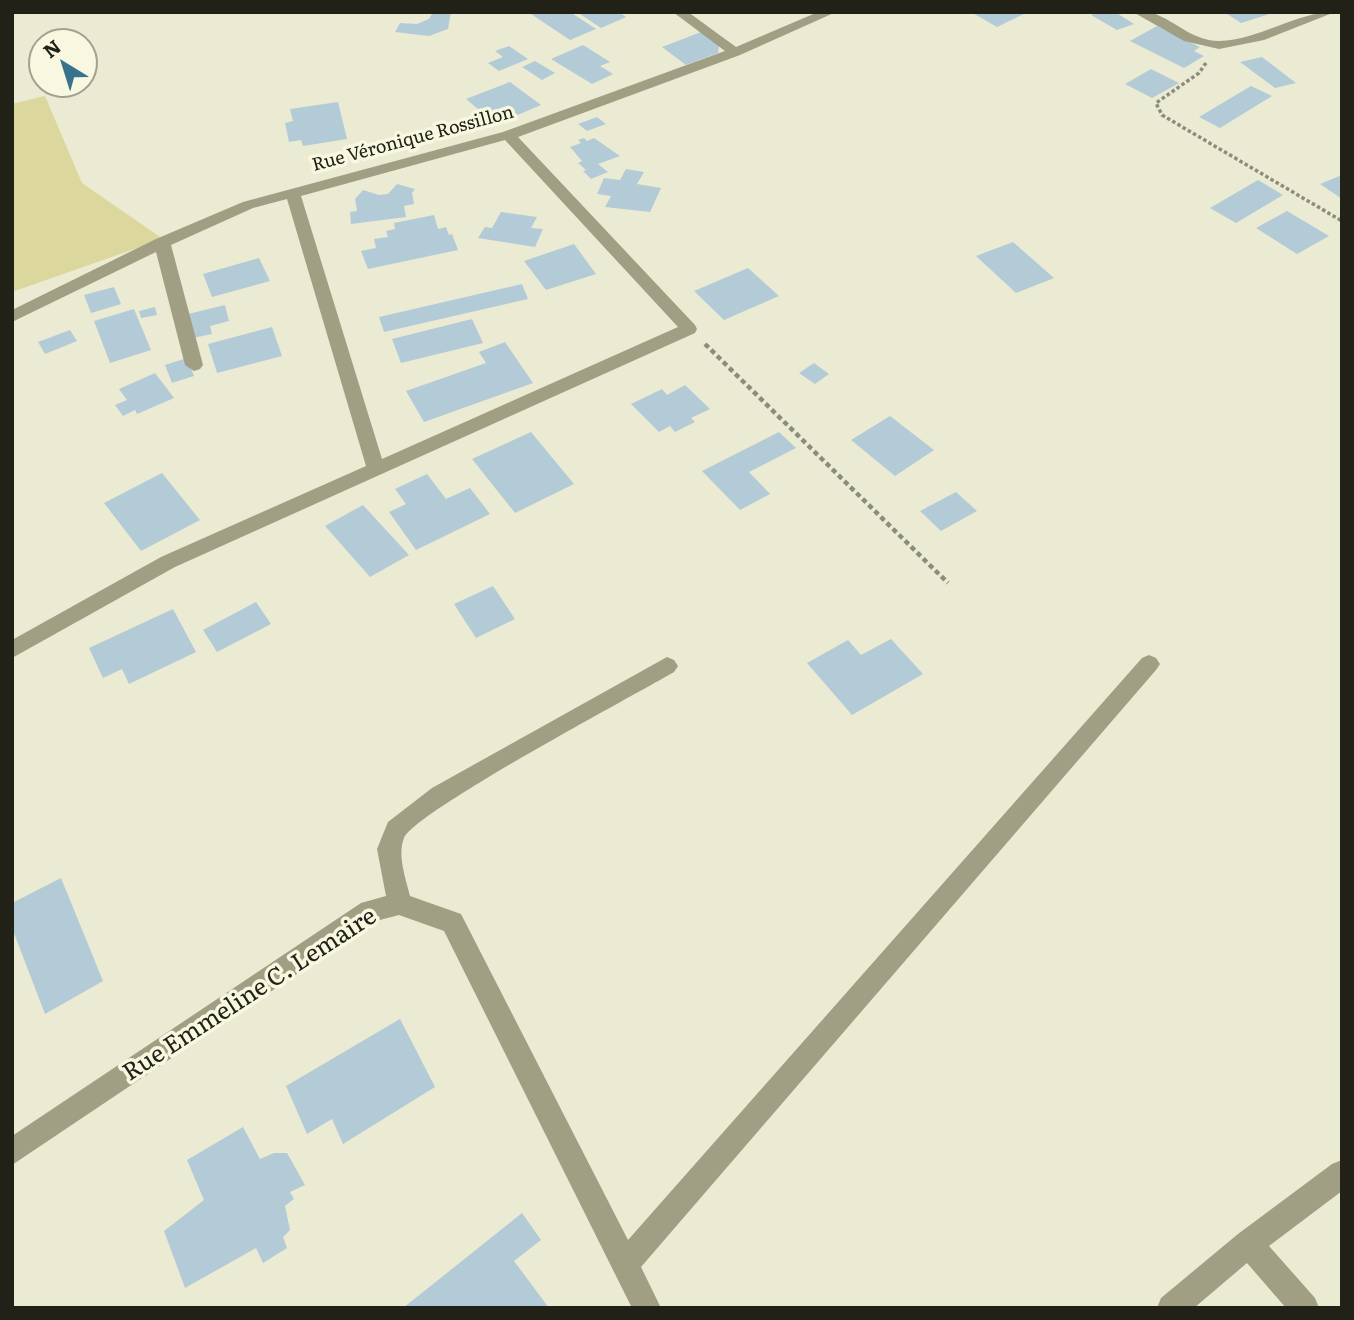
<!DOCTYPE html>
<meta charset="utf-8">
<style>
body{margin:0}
#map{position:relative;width:1354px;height:1320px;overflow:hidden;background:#ebead2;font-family:Literata,serif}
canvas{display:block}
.frame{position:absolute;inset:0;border:14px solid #212118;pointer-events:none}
.north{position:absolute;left:28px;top:28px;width:70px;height:70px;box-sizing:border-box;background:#f8f7df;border:2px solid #a2a18f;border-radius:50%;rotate:322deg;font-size:19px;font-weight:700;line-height:28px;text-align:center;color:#212118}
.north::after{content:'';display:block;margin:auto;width:24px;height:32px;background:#39728c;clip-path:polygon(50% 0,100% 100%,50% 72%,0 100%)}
</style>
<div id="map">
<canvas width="1354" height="1320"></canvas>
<div class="frame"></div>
<div class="north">N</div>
</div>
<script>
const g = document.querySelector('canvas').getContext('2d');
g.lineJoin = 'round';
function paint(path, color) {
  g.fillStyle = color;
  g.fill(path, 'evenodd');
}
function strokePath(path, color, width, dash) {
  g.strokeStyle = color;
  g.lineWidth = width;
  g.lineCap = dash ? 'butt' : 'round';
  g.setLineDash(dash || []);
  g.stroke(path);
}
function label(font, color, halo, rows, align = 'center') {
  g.font = font + ' Literata,serif';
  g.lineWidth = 7;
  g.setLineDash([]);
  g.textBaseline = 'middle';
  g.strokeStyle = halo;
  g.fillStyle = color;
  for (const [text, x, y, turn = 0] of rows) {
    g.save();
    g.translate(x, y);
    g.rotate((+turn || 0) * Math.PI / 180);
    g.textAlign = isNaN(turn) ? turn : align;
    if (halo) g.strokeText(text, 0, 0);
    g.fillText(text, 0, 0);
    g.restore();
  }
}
paint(new Path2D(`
 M45 96 82 183 163 239 12 292V104Z`), '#dcd89d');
paint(new Path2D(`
 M433 12H451L448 29 429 36 395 32 400 23 417 24 429 19Z
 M528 12H570L596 29 570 40Z
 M577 12H619L626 17 601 28Z
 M971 12H1028L997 27Z
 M1097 12H1115L1134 24 1117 30 1091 15Z
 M1224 12H1272L1273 13 1241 23Z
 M1157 26 1200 47 1194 51 1204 56 1184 68 1130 41Z
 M701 32 719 45 718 53 686 65 662 47Z
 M583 45 610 62 600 66 613 74 592 84 551 59Z
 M509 46 528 59 499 71 488 63 503 57 495 51Z
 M1262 57 1296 83 1275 88 1240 62Z
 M535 61 555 73 542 80 522 67Z
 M1151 69 1179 83 1152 98 1125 84Z
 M510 82 541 105 496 124 466 99Z
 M1251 86 1272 96 1220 128 1199 117Z
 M338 102 347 139 303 146 301 140 289 142 285 123 293 121 290 109Z
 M597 117 606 124 587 131 578 124Z
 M584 138 587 141 594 138 620 156 598 164 608 172 591 179 583 171 586 170 578 163 582 161 570 147 581 143 578 140Z
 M626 169 644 172 637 184 661 188 650 212 605 207 611 196 597 194 604 178 620 180Z
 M1342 175V199L1320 184Z
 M1258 180 1283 195 1236 223 1210 208Z
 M397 184 415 189 412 193 414 204 404 206 406 217 351 224 350 212 357 211 355 199 363 190 379 195 388 194Z
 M1287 211 1329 236 1297 254 1256 228Z
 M501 212 537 217 531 228 543 229 535 247 478 238 485 227 492 228Z
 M434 215 438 229 446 227 449 235 452 234 458 250 368 269 361 251 376 248 374 239 388 237 386 231 395 229 394 223Z
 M1013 242 1054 278 1016 293 976 256Z
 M574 244 596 274 546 290 524 261Z
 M259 258 270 281 212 297 203 274Z
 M748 268 779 296 724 320 694 291Z
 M522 284 528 299 384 332 379 317Z
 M114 287 121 304 91 313 84 295Z
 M225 305 229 321 210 326 212 334 193 338 188 314Z
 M155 307 157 315 141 318 139 311Z
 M134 309 151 350 110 363 94 321Z
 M472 319 483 343 401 363 392 339Z
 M272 327 282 356 217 373 208 344Z
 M70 330 77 341 45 354 38 342Z
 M505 342 533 383 424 422 406 391 486 363 479 352Z
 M187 358 194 376 172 383 165 365Z
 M814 363 829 374 815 384 799 373Z
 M155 373 174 398 137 414 135 410 123 416 115 405 127 400 119 389Z
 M685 385 710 409 691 418 695 422 675 432 670 426 659 432 631 404 662 389 667 395Z
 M890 416 934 450 895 476 851 440Z
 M531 432 574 484 515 513 472 459Z
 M779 432 796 448 749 472 770 494 740 510 702 471Z
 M162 473 200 520 141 551 104 503Z
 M427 474 446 499 470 488 490 514 416 550 389 512 406 504 395 489Z
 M956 492 977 511 941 531 920 511Z
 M363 505 409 555 370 577 325 526Z
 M493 586 515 619 476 638 454 604Z
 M256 602 271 624 217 652 203 630Z
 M173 609 196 652 129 684 122 669 103 678 89 648Z
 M891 639 923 674 852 715 807 663 848 640 861 655Z
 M61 878 103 981 45 1014 12 928V903Z
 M400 1019 435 1087 343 1144 332 1119 307 1134 286 1086Z
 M243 1127 260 1159 274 1153H287L305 1185 290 1192 294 1199 285 1206 290 1230 283 1237 287 1248 263 1263 256 1248 185 1288 164 1231 204 1200 187 1160Z
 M522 1213 541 1240 514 1261 549 1308H403Z`), '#b3cbd7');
strokePath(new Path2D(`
 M1206 63 1199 73 1156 103 1162 115 1342 221`), '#8c8c7b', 3.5, [3.5, 2.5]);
strokePath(new Path2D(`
 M705 344 948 583`), '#8c8c7b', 4.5, [5, 3.5]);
paint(new Path2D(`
 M673 12H688L736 47 818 12H836L740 55 518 137 695 325 697 329 695 333 175 567 12 658V640L161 557 366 466 287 199 253 208 171 245 203 365 200 369 194 371 185 365 156 252 12 322V310L156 239 243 202 503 132 725 51ZM505 140 678 327 382 459 301 196Z
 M1133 12C1137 12 1144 11 1149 12 1173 18 1191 41 1219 41 1260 40 1295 12 1335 12L1264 40 1219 49 1184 41Z
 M1149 655 1156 658 1160 664 1156 670 641 1267 661 1308H632L444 931 399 915 376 921 12 1165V1136L361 903 386 896 377 849 388 822 432 788 667 657 674 660 678 666 674 672C633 696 418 810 404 838 397 855 406 879 410 896L461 914 628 1240 1142 658Z
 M1342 1160V1191L1269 1246 1315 1298 1319 1308H1286L1247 1263 1194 1308H1157L1161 1298 1238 1234 1332 1164Z`), '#a09f84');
label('18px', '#212118', '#f8f7df', [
 ["Rue Véronique Rossillon",413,139,-15]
]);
label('24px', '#212118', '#f8f7df', [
 ["Rue Emmeline C. Lemaire",250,995,-33]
]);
</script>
